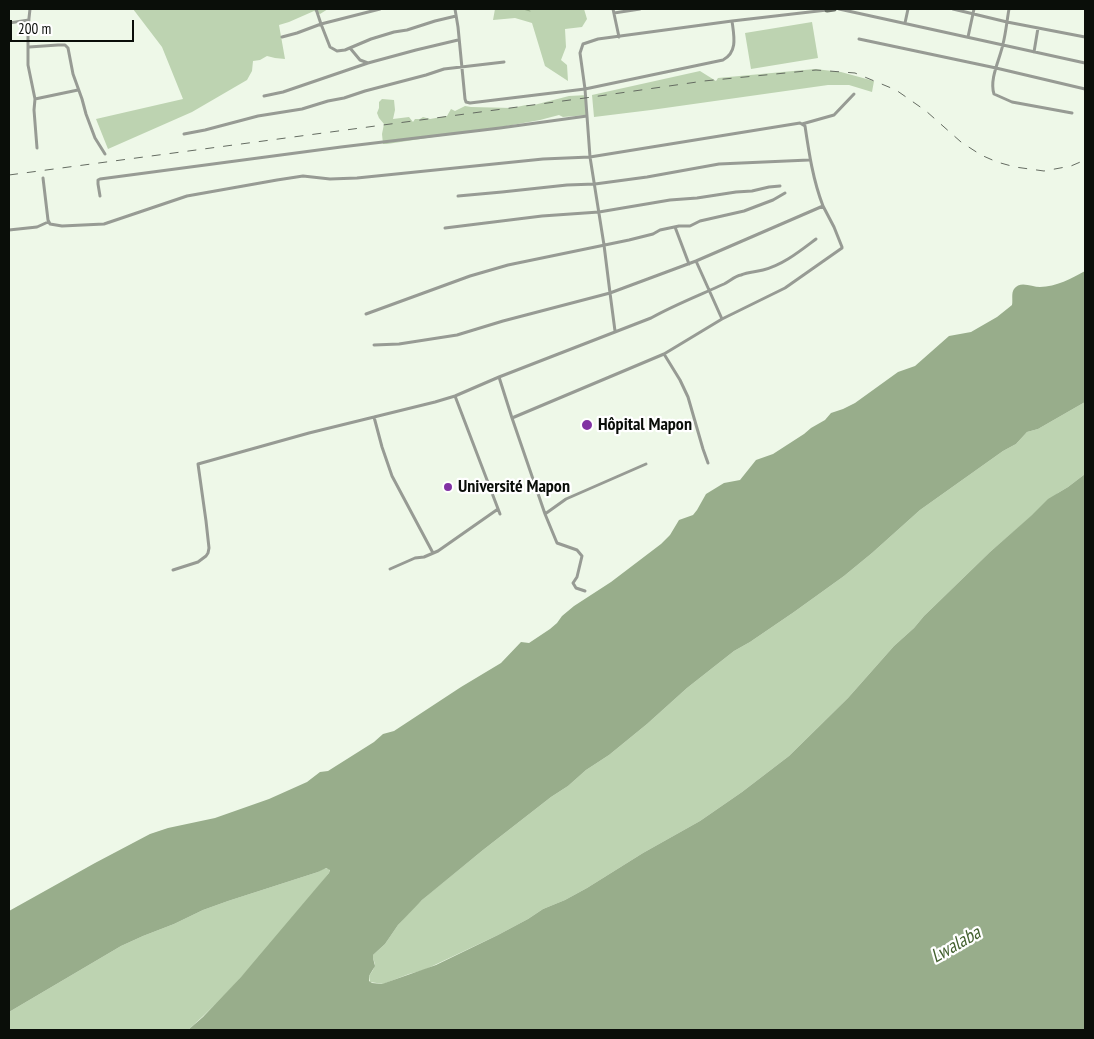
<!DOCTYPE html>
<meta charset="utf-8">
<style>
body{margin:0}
#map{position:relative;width:1094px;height:1039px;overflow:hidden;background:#eef8e8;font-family:"PT Sans Narrow",sans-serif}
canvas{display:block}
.frame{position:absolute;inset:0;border:10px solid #0a0e09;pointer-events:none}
.scale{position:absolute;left:10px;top:20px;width:124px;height:22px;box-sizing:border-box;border:2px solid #0a0e09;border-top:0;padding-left:6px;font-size:15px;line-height:18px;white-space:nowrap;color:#0a0e09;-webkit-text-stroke:4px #fff;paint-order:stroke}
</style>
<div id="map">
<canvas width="1094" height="1039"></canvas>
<div class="frame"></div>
<div class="scale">200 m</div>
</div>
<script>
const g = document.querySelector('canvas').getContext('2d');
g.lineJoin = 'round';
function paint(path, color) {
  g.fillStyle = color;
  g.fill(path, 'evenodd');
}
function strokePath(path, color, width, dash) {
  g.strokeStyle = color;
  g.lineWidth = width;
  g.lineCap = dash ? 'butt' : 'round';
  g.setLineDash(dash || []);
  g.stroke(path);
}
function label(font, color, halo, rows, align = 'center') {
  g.font = font + ' "PT Sans Narrow",sans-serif';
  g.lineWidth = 4.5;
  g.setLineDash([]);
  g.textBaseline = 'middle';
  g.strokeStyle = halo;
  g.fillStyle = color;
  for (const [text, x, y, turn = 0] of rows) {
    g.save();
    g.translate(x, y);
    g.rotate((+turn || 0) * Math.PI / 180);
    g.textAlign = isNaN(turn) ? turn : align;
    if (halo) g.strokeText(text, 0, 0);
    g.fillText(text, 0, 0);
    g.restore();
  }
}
paint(new Path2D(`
 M133 9H328L320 14 314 11 289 22 279 25 285 59 275 58 267 56 260 60 253 61 252 71 247 80 192 112 108 149 96 119 183 99 162 47Z
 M495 9H584L587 19 582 27 565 29 566 47 561 60 567 65 568 81 545 66 532 23 515 18 493 20Z
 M812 22 818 58 751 69 745 33Z
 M815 69 841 72 874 81 872 92 849 85H828L651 110 594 117 592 95 700 71 716 81 718 78Z
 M587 95V115L563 117 559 115 540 120 501 127 387 144H383L382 134 384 124 379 118 377 113 379 108V102L382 99 394 100 395 110 393 119 409 117 413 122 415 119H420L423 117 430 119 447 116 451 109 455 111 465 106 471 107 512 108 526 105H534L569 96Z
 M1085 402V474L1068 487 1058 493 990 552 924 616 914 628 894 646 848 698 789 756 742 792 700 821 643 853 587 888 565 900 543 909 528 919 498 935 424 970 409 974 383 984 370 982 369 976 373 970 375 964 373 958V955L385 944 398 925 414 907 429 894 483 850 551 797 568 786 586 770 609 755 647 724 687 688 734 651 750 642 794 612 844 576 872 553 920 510 1003 451 1016 444 1027 432 1038 429Z
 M324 868 330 869 329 873C319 886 308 899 297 912 263 953 228 995 188 1030H9V1012L121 946 143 936 174 924 203 910 228 901 318 872Z`), '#bdd3b1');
paint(new Path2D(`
 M1085 271V402L1038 429 1027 432 1016 444 1003 451 920 510 872 553 844 576 794 612 750 642 734 651 687 688 647 724 609 755 586 770 568 786 551 797 483 850 422 900 398 925 385 944 373 955V958L375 966 369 976V981L372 983 382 984 436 965 498 935 528 919 543 909 565 900 587 888 643 853 700 821 742 792 789 756 848 698 894 646 914 628 924 616 990 552 1032 515 1048 499 1068 487 1085 474V1030H188L203 1017 241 977 329 873 330 870 326 868 318 872 228 901 203 910 174 924 143 936 121 946 9 1012V911L95 863 150 834 168 828 215 818 269 799 307 782 320 772 328 771 374 742 383 734 394 731 461 687 501 663 521 642 529 643 550 629 557 623 562 616 574 606 611 582 661 544 670 535 679 520 693 515 697 510 706 494 724 483 740 480 756 460 773 454 804 434 811 428 825 420 831 413 843 409 855 403 898 372 915 366 949 336 971 332 997 317 1012 305C1013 300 1011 293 1014 289 1020 280 1032 287 1040 287 1056 287 1072 278 1085 271Z`), '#98ad8b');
strokePath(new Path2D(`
 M523 9 530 11`), '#98ad8b', 1);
strokePath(new Path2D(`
 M30 9 28 27V65L35 99 34 110 37 148
 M316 9 321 24 380 9
 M455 9 458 27 465 99 466 102 470 103 585 89 723 60C738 52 734 36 732 21L827 10
 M613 9 619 37
 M839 9 1085 63
 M953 9 1007 22 1085 37
 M1009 9C1007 20 1006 32 1003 44 1000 59 989 79 994 94L1012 102 1072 113
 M614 13 640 9
 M732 21 598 39 583 44 580 53 585 89 590 157 604 245 610 293 696 261 722 319 664 354 512 418 499 377 651 318C674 305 700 295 724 284 730 281 735 276 741 275 748 272 756 272 763 270 783 265 800 251 816 239
 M9 23 29 20
 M905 23 908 9
 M282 37 297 33 321 24 330 47 337 51 345 50 371 39 394 32 407 30 435 21 456 16
 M968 37 974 9
 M859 39 996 68 1085 89
 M29 47 58 45H65L68 48 73 74 82 99 86 114 95 138 105 154
 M350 48 360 60 368 63 416 50 458 40
 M1034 52 1038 28
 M264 96 283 92 368 63
 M35 99 78 90
 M802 124 834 115 854 94
 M184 134 205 130 258 116 302 109 328 101 344 98 365 91 426 75 444 69 504 62
 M43 178 48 220 50 224 62 226 104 224 187 196 277 180 303 176 330 179 357 178 543 159 590 157 800 123 805 126C809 153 813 180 823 206
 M100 196 98 184V180L100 179 341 147 500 128 587 116
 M458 196 502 192 567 185 595 184 647 177 719 164 809 160
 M675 227 689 264
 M445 228 542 216 599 212 670 200 697 198 736 192 752 191 769 187 780 186
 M9 230 37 227 48 222
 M696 261 823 206 834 227 842 247V248L785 288 722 319
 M366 314 470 276 508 265 629 240 653 234 660 230 679 226H690L700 221 744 211 773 200 785 193
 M374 345 399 344 457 335 503 321 610 293 615 331
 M664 354 680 380 688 397 703 449 708 463
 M455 396 500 514
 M374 417 382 447 392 476 433 553
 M512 418 545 514 557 543 577 550 582 556 577 577 573 583 576 588 585 591
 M545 514 566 499 646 464
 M390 569 415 558 424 557 438 551 498 509
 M173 570 198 562 206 556 208 553 209 548 206 521 198 464 309 433 435 402 455 396 499 377`), '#979b94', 3);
strokePath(new Path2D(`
 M827 9V10L834 9`), '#6a7067', 5);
strokePath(new Path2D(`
 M9 175 585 98 704 81 816 70 855 73 896 90 926 111 961 142 981 155 997 162 1015 167 1044 171 1071 166 1085 160`), '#646b61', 1, [9, 9]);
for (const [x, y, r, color] of [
 [587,425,6,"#8132a3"],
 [448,487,5,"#8132a3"]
]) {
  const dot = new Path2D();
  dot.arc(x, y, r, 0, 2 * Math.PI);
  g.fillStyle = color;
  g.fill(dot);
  strokePath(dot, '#fff', 2);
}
label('bold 18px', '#0a0e09', '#fff', [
 ["Hôpital Mapon",598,425],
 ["Université Mapon",458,487]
], 'left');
label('italic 19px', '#43612f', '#fff', [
 ["Lwalaba",956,945,-30]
]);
</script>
